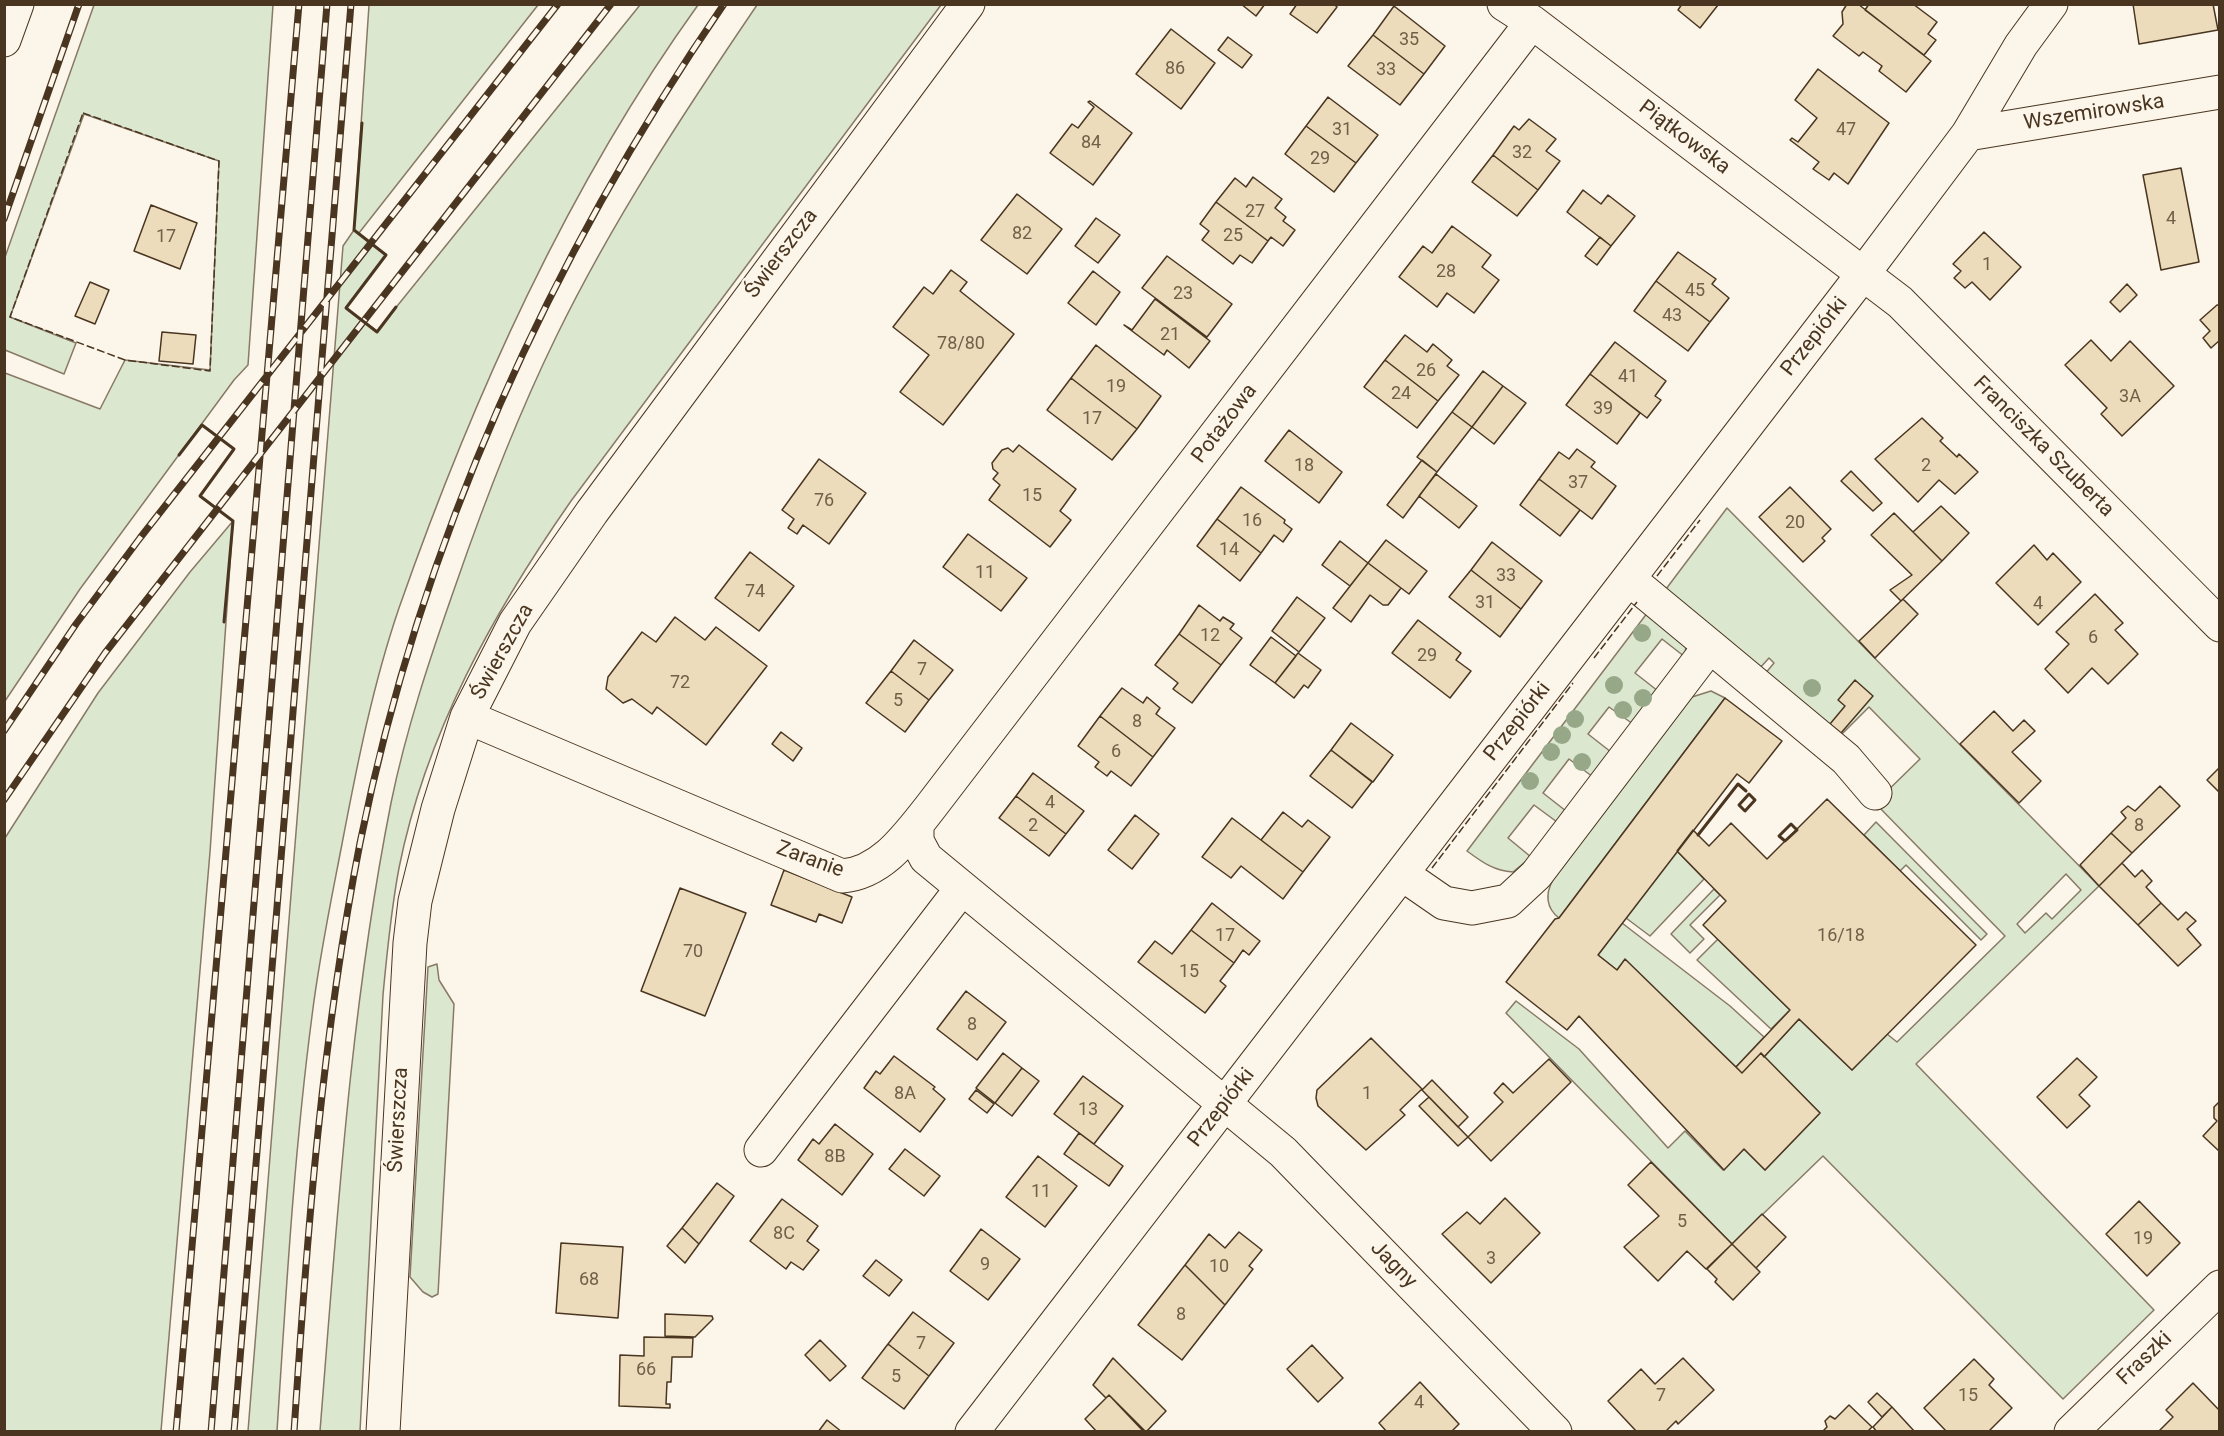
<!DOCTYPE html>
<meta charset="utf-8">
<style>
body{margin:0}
#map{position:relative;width:2224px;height:1436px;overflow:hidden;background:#fbf6e9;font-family:Roboto,sans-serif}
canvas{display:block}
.frame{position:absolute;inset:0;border:6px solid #4a3520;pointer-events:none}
</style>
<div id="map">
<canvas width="2224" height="1436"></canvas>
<div class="frame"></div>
</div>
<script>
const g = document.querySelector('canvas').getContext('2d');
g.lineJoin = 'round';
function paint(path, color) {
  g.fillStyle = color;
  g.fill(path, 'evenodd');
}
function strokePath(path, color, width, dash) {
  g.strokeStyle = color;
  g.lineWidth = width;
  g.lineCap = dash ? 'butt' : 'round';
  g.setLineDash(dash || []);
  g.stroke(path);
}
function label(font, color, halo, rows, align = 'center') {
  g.font = font + ' Roboto,sans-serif';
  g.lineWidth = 4.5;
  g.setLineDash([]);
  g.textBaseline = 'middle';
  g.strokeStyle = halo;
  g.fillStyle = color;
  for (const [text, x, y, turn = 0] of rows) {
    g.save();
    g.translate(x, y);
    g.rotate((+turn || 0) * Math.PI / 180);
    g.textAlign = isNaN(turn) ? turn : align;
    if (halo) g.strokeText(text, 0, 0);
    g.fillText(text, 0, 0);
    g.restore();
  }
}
const green = new Path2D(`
 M94 5H273L248 365 234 380 80 589 5 701V373L100 409 125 360 210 370 219 161 84 114 10 317 76 343 64 374 5 350V257Z
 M369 5H538L359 233 386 255 346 308 377 331 640 5H698C567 187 473 397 399 608 373 684 357 765 342 844 331 901 319 958 312 1016 294 1153 286 1293 277 1431H248L343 246 354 230Z
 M757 5H941L571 501C493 613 426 733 399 868 391 910 387 952 383 995L360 1431H320C337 1221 350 1010 391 803 406 729 431 655 456 584 485 500 517 417 556 337 613 220 685 111 757 5Z
 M1727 508 2099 886 1916 1064 2154 1310 2063 1399 1823 1156 1732 1244 1506 1013 1516 1001 1579 1049 1668 1148 1685 1131 1723 1170 1744 1149 1765 1170 1820 1113 1764 1057 1799 1019 1852 1070 1887 1034 1897 1042 2005 936 1875 803 1920 759 1869 707 1841 735 1764 675 1774 663 1769 658 1759 669 1663 593ZM2066 874 2081 890 2052 919 2046 913 2025 933 2017 924Z
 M233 521 210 852 161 1431H5V838L98 693 190 572Z
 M1648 612 1686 644 1685 657 1662 639 1635 673 1658 691 1633 724 1609 707 1588 734 1611 752 1593 777 1569 759 1543 793 1566 811 1557 822 1534 805 1508 838 1531 857 1513 872C1494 871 1482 862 1467 851Z
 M1711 691 1725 698 1559 918C1546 908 1545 894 1553 880L1692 697Z
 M1876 822 1987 934 1981 940 1906 865 1900 871 1864 835Z
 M1677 851 1704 879 1650 936 1626 918Z
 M1714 889 1720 895 1690 925 1704 939 1690 953 1671 934Z
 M1622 923 1730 1006 1764 1037 1736 1067 1625 960 1617 970 1598 955Z
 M1718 939 1790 1010 1771 1029 1697 960Z
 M437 964 439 980 454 1004 438 1294 432 1297 423 1292 410 1277 428 967Z`);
paint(green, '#dce7d0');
strokePath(green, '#887966', 1.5);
const building = new Path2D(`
 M1241 4H1265L1256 16Z
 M1297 4H1334L1337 7 1317 33 1290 14Z
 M1682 4H1717L1718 5 1700 28 1678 10Z
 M1847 4H1858L1931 61 1906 92 1879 71 1882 66 1863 52 1859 56 1833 36 1843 24 1842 12Z
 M1869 4H1913L1937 22 1928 34 1936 40 1924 55 1865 10Z
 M2133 4H2213L2218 30 2139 44Z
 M1394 6 1445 46 1424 74 1373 35Z
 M1171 29 1215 63 1181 109 1136 74Z
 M1373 35 1424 74 1400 105 1348 66Z
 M1228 37 1252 55 1242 68 1218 50Z
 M1818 69 1889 123 1848 184 1834 173 1829 180 1813 169 1819 162 1790 140 1792 138 1798 142 1817 118 1795 100Z
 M1328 97 1378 135 1356 163 1306 126Z
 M1090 101 1132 133 1093 185 1050 153 1072 124 1078 128 1094 107 1088 102Z
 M1529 119 1556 139 1546 151 1560 161 1538 190 1493 155 1514 126 1519 130Z
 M1306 126 1356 163 1334 192 1285 154Z
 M1493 155 1538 190 1517 216 1472 182Z
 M2181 168 2199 262 2161 270 2143 175Z
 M1253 177 1282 199 1275 208 1286 217 1283 221 1295 230 1283 246 1271 237 1268 241 1216 202 1235 178 1246 187Z
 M1583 190 1601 204 1608 195 1635 216 1611 246 1567 212Z
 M1017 194 1062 229 1027 274 981 240Z
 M1216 202 1268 241 1252 263 1240 255 1233 264 1202 240 1209 231 1200 224Z
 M151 205 197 223 180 269 134 251Z
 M1096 218 1120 235 1098 263 1075 246Z
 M1452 226 1491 255 1482 267 1499 280 1474 313 1447 293 1437 307 1399 277 1423 246 1432 253Z
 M1984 232 2021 267 1990 300 1972 282 1965 288 1954 278 1961 271 1953 264Z
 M1600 237 1611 246 1597 265 1585 256Z
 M1678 252 1716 279 1712 284 1729 298 1710 322 1656 281Z
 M1167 256 1232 304 1207 337 1142 288Z
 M951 270 967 282 960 291 1014 334 943 425 900 392 929 355 893 327 924 287 933 294Z
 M1093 271 1120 292 1096 325 1068 303Z
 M1656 281 1710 322 1688 351 1634 311Z
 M90 282 109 290 95 324 75 316Z
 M2127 284 2137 295 2120 312 2110 302Z
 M1155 299 1210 341 1189 368 1167 350 1164 355 1124 325 1132 330Z
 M2217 305H2220V340L2211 348 2203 338 2210 331 2200 320Z
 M162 332 196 335 193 364 159 361Z
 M1405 335 1427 352 1433 344 1452 360 1447 366 1459 375 1438 401 1385 360Z
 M2091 340 2111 361 2130 341 2174 386 2122 436 2101 414 2107 408 2065 365Z
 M1615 342 1666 381 1655 396 1661 400 1647 418 1590 374Z
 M1096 345 1161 396 1137 429 1071 378Z
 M1385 360 1438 401 1417 428 1364 387Z
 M1483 371 1503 386 1472 427 1452 412Z
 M1590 374 1640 413 1617 444 1566 405Z
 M1071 378 1137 429 1112 460 1047 410Z
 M1503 386 1526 403 1494 444 1472 427Z
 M1452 412 1472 427 1437 472 1417 457Z
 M1922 418 1943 438 1940 441 1957 457 1959 454 1978 472 1955 494 1939 480 1918 502 1875 459Z
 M1289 430 1342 472 1319 503 1265 461Z
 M1019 445 1076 489 1060 511 1071 520 1050 547 989 500 1000 485 993 479 998 473 993 469 992 463 1002 450 1008 448 1013 452Z
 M1577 449 1595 462 1591 467 1616 486 1592 519 1539 479 1559 452 1569 459Z
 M819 459 866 493 829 544 803 525 797 534 788 528 794 519 782 510Z
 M1422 460 1437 472 1403 518 1387 505Z
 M1851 471 1882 503 1873 511 1841 481Z
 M1436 474 1477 506 1459 528 1419 496Z
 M1539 479 1580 510 1560 536 1520 505Z
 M1241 487 1285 520 1284 523 1292 529 1283 542 1274 535 1261 553 1217 519Z
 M1790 487 1831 529 1822 538 1825 541 1803 562 1759 517Z
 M1941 506 1969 533 1942 561 1913 532Z
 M1894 513 1942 561 1901 601 1890 590 1912 575 1871 535Z
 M1217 519 1261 553 1240 581 1197 546Z
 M968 534 1027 578 1001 611 943 567Z
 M1386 540 1427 571 1409 594 1368 563Z
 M1340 541 1368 563 1350 586 1322 565Z
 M1492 542 1542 581 1521 609 1471 570Z
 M2034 545 2047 560 2053 553 2081 582 2038 625 1996 583Z
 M750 552 794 586 759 631 715 598Z
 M1368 563 1401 588 1388 605H1383L1370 595 1351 622 1333 608Z
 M1471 570 1521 609 1500 637 1449 597Z
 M2095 594 2123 623 2115 630 2138 654 2108 684 2092 668 2068 693 2045 669 2069 644 2056 632Z
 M1297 597 1325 618 1299 652 1272 631Z
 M1903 599 1918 614 1875 658 1859 641Z
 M1199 605 1220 621 1223 617 1234 624 1230 629 1242 638 1221 665 1179 634Z
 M675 617 705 640 716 627 767 666 706 745 657 707 652 714 632 699 623 703 606 689 608 677 642 632 656 642Z
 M1418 620 1461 653 1456 660 1471 671 1450 698 1392 653Z
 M1179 634 1221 665 1192 703 1173 689 1178 683 1155 665Z
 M1271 637 1296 656 1275 683 1250 665Z
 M914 640 953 670 929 700 891 671Z
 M1298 653 1321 670 1308 688 1304 685 1294 698 1275 683Z
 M891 671 929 700 905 732 866 703Z
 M1855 680 1873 696 1841 733 1830 724 1845 706 1838 700Z
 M1122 688 1143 703 1147 697 1160 708 1156 714 1175 728 1153 757 1100 716Z
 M1725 698 1782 741 1749 783 1737 774 1598 955 1617 970 1625 959 1742 1073 1761 1053 1820 1113 1765 1170 1744 1149 1724 1170 1579 1016 1567 1030 1506 982 1555 919 1559 918Z
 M1994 711 2013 731 2024 720 2035 731 2012 752 2041 781 2019 803 1960 744Z
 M1100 716 1153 757 1131 786 1111 771 1107 776 1095 767 1099 762 1078 746Z
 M1351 723 1393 755 1373 782 1331 750Z
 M781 732 802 748 793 761 772 744Z
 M1331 750 1372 782 1352 808 1310 776Z
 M2220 767V793L2207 780Z
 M1033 773 1084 811 1066 834 1016 796Z
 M2160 786 2180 806 2132 853 2111 833 2126 818 2121 812 2128 806 2135 811Z
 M1016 796 1066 834 1049 856 999 818Z
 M1827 799 1976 945 1852 1070 1799 1019 1764 1057 1761 1053 1742 1073 1736 1067 1790 1010 1703 925 1726 901 1677 851 1693 830 1709 846 1731 823 1767 859Z
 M1283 812 1302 827 1308 820 1330 837 1303 872 1261 840Z
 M1135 815 1159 834 1132 869 1108 850Z
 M1232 818 1303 872 1283 899 1241 866 1231 878 1202 857Z
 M2111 833 2132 853 2099 886 2080 865Z
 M2122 863 2135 877 2142 870 2152 881 2146 887 2161 903 2138 925 2099 886Z
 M784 870 852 897 842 923 819 914 816 922 771 905Z
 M680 888 746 913 705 1016 641 991Z
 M1212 903 1260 941 1249 955 1243 950 1234 963 1191 930Z
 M2161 903 2178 920 2186 912 2196 921 2187 929 2201 945 2178 966 2138 925Z
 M1191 930 1234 963 1220 981 1226 986 1205 1013 1138 962 1155 941 1172 954Z
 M966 991 1006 1022 977 1060 937 1029Z
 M1371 1038 1422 1089 1400 1110 1405 1115 1366 1150 1318 1106 1316 1098 1317 1090Z
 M1003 1053 1022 1068 995 1103 976 1088Z
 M894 1056 935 1087 933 1089 945 1099 920 1132 864 1088 876 1071 880 1074Z
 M2077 1058 2097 1077 2079 1095 2090 1106 2067 1128 2037 1097Z
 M1549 1059 1571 1082 1491 1161 1468 1137 1503 1102 1494 1093 1503 1083 1513 1093Z
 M1022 1068 1039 1081 1012 1116 995 1103Z
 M1083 1076 1123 1106 1094 1144 1054 1114Z
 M1432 1080 1468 1117 1458 1127 1422 1090Z
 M976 1090 994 1104 987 1113 969 1099Z
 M1429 1097 1468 1137 1458 1146 1419 1106Z
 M2220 1101V1152L2203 1136 2217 1121 2214 1118V1107Z
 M835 1124 873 1154 842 1195 798 1160 813 1139 819 1144Z
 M1079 1133 1123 1166 1109 1186 1064 1154Z
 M905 1149 940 1176 924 1196 889 1169Z
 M1038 1156 1077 1186 1045 1227 1006 1197Z
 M1651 1162 1732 1244 1706 1269 1687 1251 1658 1281 1624 1247 1659 1216 1628 1185Z
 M717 1183 734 1196 699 1244 682 1228Z
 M1505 1198 1540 1233 1491 1283 1442 1234 1467 1212 1480 1224Z
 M782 1199 818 1226 807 1241 819 1250 803 1270 791 1262 786 1269 750 1241Z
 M2139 1201 2180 1243 2147 1276 2106 1234Z
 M1762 1214 1786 1237 1756 1268 1732 1244Z
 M682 1228 699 1244 685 1263 667 1246Z
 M981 1229 1020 1259 988 1300 950 1271Z
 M1239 1232 1262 1250 1249 1266 1253 1269 1225 1305 1185 1265 1209 1234 1225 1248Z
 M561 1243 623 1247 618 1318 556 1313Z
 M1732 1244 1760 1272 1733 1300 1715 1282 1717 1279 1707 1269Z
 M876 1260 902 1280 889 1296 863 1276Z
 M1185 1265 1225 1305 1182 1360 1138 1325Z
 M913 1312 954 1343 929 1376 888 1344Z
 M665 1314 712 1316 713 1319 695 1337 665 1336Z
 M644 1337 693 1338 692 1357H672L671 1382H667L666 1404H670V1408L619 1406 620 1355 644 1356Z
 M820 1340 846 1366 830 1381 805 1355Z
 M888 1344 929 1376 904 1409 862 1378Z
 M1312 1345 1343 1378 1318 1402 1287 1369Z
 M1113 1358 1166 1411 1146 1432 1109 1395 1106 1398 1093 1385Z
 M1683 1358 1714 1390 1678 1424 1676 1421 1665 1432H1637L1608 1401 1641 1369 1655 1384Z
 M1974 1359 1994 1379 1989 1385 2012 1408 1988 1432H1947L1924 1408Z
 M1420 1382 1459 1424 1451 1432H1387L1379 1423Z
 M2193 1383 2220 1411V1432H2158L2173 1417 2166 1410Z
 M1877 1393 1892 1407 1882 1417 1868 1402Z
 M1109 1395 1144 1432H1097L1085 1419Z
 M1849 1405 1872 1427 1867 1432H1822L1827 1427 1825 1421 1830 1416 1835 1419Z
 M1892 1407 1915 1432H1877L1873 1427Z
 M827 1420 842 1432H818Z`);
paint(building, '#ecdcbc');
strokePath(building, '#4a3520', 1.5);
const minor = new Path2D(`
 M1504 4 1532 22 1900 302 2220 625
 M4 40 17 4
 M1968 134 2220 92
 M1710 646 1846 759 1875 793
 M467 717 842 876C881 873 906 838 929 809L1532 22
 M917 825V841L926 858 1283 1152 1555 1432
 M1402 874 1444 903 1472 908 1508 901 1536 875 1710 646 1629 579
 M761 1150 962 888
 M383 1432 410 943 415 901 438 809 467 717 515 623 592 512 968 4
 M972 1432 1863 274 1968 134 2021 45 2051 4
 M2071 1432 2220 1287`);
strokePath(minor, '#4a3520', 35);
strokePath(minor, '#fbf6e9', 33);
const rail = new Path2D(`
 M4 219 79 4
 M4 731 76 624 140 538 558 4
 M4 800 105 653 611 4
 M176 1432 299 4
 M211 1432 327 4
 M234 1432 351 4
 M294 1432C307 1234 322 1037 360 843 421 541 550 257 724 4`);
strokePath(rail, '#4a3520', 7);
strokePath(rail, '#fbf6e9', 4.5, [14]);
strokePath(new Path2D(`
 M83 113 219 161 210 371 125 360 10 317Z
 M1657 576 1700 520
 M1594 658 1637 602
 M1432 868 1573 683`), '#4a3520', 1.5, [8, 3]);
strokePath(new Path2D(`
 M362 123 354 230 386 255 346 308 377 332 396 307
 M179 455 202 425 234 449 200 496 233 521 224 622
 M1749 794 1755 800 1745 811 1739 805Z
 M1791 824 1797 830 1785 841 1779 836Z
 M1698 835 1738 784 1746 791`), '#4a3520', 3);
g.fillStyle = '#96a887';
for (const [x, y] of [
 [1642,633],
 [1614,685],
 [1812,688],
 [1643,698],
 [1623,710],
 [1575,719],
 [1562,735],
 [1551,752],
 [1582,762],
 [1530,781]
]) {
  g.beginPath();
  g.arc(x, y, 9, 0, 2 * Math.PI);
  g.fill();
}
label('18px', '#725f47', null, [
 ["35",1409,40],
 ["86",1175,69],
 ["33",1386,70],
 ["31",1342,130],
 ["47",1846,130],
 ["84",1091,143],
 ["32",1522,153],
 ["29",1320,159],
 ["27",1255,212],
 ["4",2171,219],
 ["82",1022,234],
 ["25",1233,236],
 ["17",166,237],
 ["1",1987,265],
 ["28",1446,272],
 ["45",1695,291],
 ["23",1183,294],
 ["43",1672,316],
 ["21",1170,335],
 ["78/80",961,344],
 ["26",1426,371],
 ["41",1628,377],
 ["19",1116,387],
 ["24",1401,394],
 ["3A",2130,397],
 ["39",1603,409],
 ["17",1092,419],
 ["18",1304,466],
 ["2",1926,466],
 ["37",1578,483],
 ["15",1032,496],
 ["76",824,501],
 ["16",1252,521],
 ["20",1795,523],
 ["14",1229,550],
 ["11",985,573],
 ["33",1506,576],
 ["74",755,592],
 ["31",1485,603],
 ["4",2038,604],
 ["12",1210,636],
 ["6",2093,638],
 ["29",1427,656],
 ["7",922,670],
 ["72",680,683],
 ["5",898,701],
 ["8",1137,722],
 ["6",1116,752],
 ["4",1050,803],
 ["2",1033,826],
 ["8",2139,826],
 ["17",1225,936],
 ["16/18",1841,936],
 ["70",693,952],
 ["15",1189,972],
 ["8",972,1025],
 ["8A",905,1094],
 ["1",1367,1094],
 ["13",1088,1110],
 ["8B",835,1157],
 ["11",1041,1192],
 ["5",1682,1222],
 ["8C",784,1234],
 ["19",2143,1239],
 ["3",1491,1259],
 ["9",985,1265],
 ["10",1219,1267],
 ["68",589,1280],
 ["8",1181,1315],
 ["7",921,1344],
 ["66",646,1370],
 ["5",896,1377],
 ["7",1661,1396],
 ["15",1968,1396],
 ["4",1419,1403]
]);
label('21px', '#4a3520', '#fbf6e9', [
 ["Wszemirowska",2094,113,-9],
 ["Piątkowska",1684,138,37],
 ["Świerszcza",782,254,-53],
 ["Przepiórki",1815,337,-52],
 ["Potażowa",1225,424,-53],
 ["Franciszka Szuberta",2043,447,45],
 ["Świerszcza",503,652,-61],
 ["Przepiórki",1518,722,-52],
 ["Zaranie",810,860,20],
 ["Przepiórki",1222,1108,-52],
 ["Świerszcza",399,1120,-87],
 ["Jagny",1393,1265,46],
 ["Fraszki",2145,1359,-44]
]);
</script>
